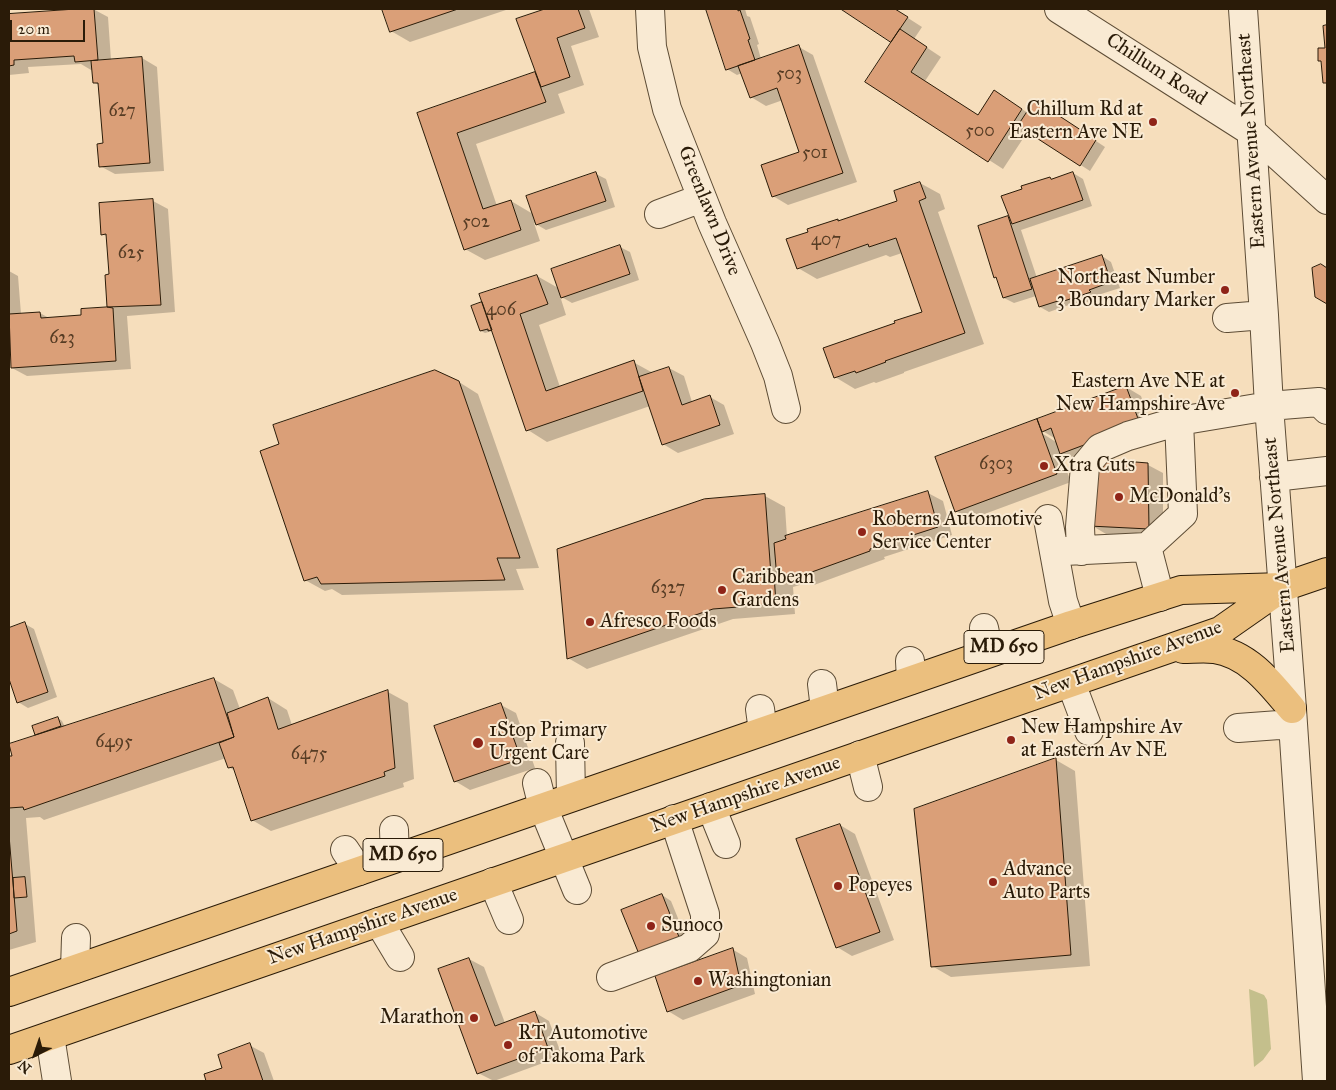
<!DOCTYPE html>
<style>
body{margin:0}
#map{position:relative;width:1336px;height:1090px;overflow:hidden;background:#f6debc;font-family:"IM FELL Great Primer",serif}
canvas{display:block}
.frame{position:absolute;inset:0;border:10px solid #2a1b08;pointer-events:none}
.north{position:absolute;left:10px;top:1030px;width:50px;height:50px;-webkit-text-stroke:4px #f9ead3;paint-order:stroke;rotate:221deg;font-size:14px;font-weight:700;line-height:20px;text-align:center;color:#2a1b08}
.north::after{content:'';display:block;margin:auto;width:18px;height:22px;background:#2a1b08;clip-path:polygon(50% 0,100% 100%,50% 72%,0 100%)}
.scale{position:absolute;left:10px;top:20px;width:75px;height:22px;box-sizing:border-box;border:2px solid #2a1b08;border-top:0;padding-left:6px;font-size:15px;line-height:18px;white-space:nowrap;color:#2a1b08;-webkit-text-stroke:4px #f9ead3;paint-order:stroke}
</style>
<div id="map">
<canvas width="1336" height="1090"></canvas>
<div class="frame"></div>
<div class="north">N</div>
<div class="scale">20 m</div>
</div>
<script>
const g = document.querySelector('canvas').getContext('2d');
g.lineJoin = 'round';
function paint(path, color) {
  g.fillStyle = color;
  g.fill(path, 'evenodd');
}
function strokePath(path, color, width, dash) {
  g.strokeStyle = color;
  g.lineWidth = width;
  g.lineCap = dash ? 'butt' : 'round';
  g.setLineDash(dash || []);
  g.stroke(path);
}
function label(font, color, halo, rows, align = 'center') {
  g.font = font + ' "IM FELL Great Primer",serif';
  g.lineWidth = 4;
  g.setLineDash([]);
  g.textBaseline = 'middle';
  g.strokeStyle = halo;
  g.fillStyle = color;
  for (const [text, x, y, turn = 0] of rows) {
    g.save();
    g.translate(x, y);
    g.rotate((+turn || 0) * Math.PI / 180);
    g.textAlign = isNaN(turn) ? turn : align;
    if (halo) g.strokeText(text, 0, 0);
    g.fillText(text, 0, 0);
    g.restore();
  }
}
paint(new Path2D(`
 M1249 989 1264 995 1267 1000 1271 1049 1263 1060 1254 1067Z`), '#c4bf8c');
paint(new Path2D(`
 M93 9 108 17 111 60 142 58 157 67 164 171 115 174 100 166 104 144 100 86 94 82 93 70H91L81 64 28 67 29 73 9 75V15Z
 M383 9H509L410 42 391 31Z
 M549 9H589L599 37 571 46 584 85 558 94 565 113 476 144 497 206 511 201 533 214 596 174 606 179 615 207 546 230 534 223 540 241 485 260 465 249 419 114 535 73 538 75 518 19Z
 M707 9H745L747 16 750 17 759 44 757 45 761 59 799 47 813 55 857 182 788 205 773 196 801 152 783 100 766 106 751 97 742 73 737 75 727 69Z
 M843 9H894L922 27 914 39 941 57 925 81 979 116 1009 101 1028 113 1045 107 1105 147 1090 171 1028 131 1003 169 866 81 893 41Z
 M1324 27H1327V84L1325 82 1326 49Z
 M1073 173 1083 179 1092 206 1021 230 1037 278 1102 256 1111 262 1120 288 1098 295 1099 298 1072 307 1069 305 1049 312 1040 307 1036 296 1014 303 1004 298 998 279 995 277 980 227 1009 217 1024 190 1050 178 1053 180Z
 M920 183 940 194 945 209 938 212 984 344 904 372V373L876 383 874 382 855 389 835 377 923 313 902 253 890 257 886 255 817 279 798 268 809 233 838 220 840 222 899 202Z
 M153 201 168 209 175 312 127 316 131 369 27 376 12 368 9 329V271L18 276 21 314 40 313 49 318 82 316 108 309 106 276 110 275 108 237 102 234Z
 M620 247 630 252 639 280 572 303 560 296 566 315 539 325 560 387 633 362 653 373 669 368 684 376 692 402 710 397 724 405 734 434 678 453 663 444 650 406 547 442 528 430 494 332 492 331 485 333 481 331 537 276 560 289Z
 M459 382 478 394 539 568 516 569 524 590 342 595 332 589 325 591 305 580Z
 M1126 387 1141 396 1154 433 1076 462 1060 453 1071 482 971 519 956 511 936 458ZM1041 430 1056 439V442L1040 432Z
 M1099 461 1148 465 1163 473V537L1106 534 1091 525Z
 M928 493 943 501 952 535 884 557 885 559 814 585 810 582 793 587 795 614 733 619 587 669 568 658 704 500 765 496 785 507 787 537Z
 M25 624 34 629 57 697 28 708 18 702 9 675V629Z
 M214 679 233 690 240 709 268 698 287 710 292 725 388 692 408 703 414 779 403 783 404 787 271 831 252 820 235 771 229 767 226 758 44 820 40 817 26 818 36 942 9 950V758L13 756 9 745 39 735 36 734 58 718 62 721 65 727Z
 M501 705 516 713 535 768 470 790 455 781Z
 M1056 760 1075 771 1090 966 951 977 932 966Z
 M840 825 855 834 894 940 852 956 837 947Z
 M662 895 671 901 690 948 652 963Z
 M732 949 747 958 755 994 683 1020 668 1011Z
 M469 959 484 967 505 1023 534 1012 549 1021 562 1056 494 1081 478 1073Z
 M249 1045 264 1053 274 1081H207L205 1075 224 1068Z`), '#0003');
const building = new Path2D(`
 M76 9H94L98 60 75 62 74 56 14 60V65L9 66V14Z
 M382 9H458L390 32Z
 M545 9H578L585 28 557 38 570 77 541 87 516 19Z
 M706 9H738V11L740 10 750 39 748 40 755 60 726 70Z
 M841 9H895L908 17 891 42Z
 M1327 25V83H1323L1321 61H1318V48H1325L1323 26Z
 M900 29 927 47 911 72 978 115 994 90 1022 109 988 162 865 82Z
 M799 45 843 173 772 197 761 165 799 152 777 88 750 98 738 66Z
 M142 57 150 163 99 167 97 144 103 143 98 83H93L91 61Z
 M535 72 546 102 457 133 483 209 511 200 521 230 464 250 417 113Z
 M1035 100 1096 140 1080 166 1018 126Z
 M596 172 606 201 536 225 526 196Z
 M1073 172 1083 200 1012 224 1001 196 1022 189 1021 186 1050 177 1051 179Z
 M920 182 926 198 919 201 965 333 885 361 886 362 856 373 855 371 834 378 823 348 895 323 894 321 922 312 896 238 869 247 868 244 797 269 786 239 808 232 807 229 838 219V221L897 201 894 191Z
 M153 199 161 305 107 307 105 275 109 274 106 234 101 235 99 203Z
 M1008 216 1032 289 1003 298 996 277 994 278 978 226Z
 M620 245 630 274 561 298 551 269Z
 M1102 255 1111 282 1089 290 1091 292 1061 302V300L1039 307 1030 279Z
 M1321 264 1327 268V304L1315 297 1312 268Z
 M537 275 548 304 520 314 546 391 634 360 643 391 526 431 479 294Z
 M482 302 492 330 488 331V329L480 331 471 306Z
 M107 307 113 308 116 361 11 368 9 314 40 312 41 318 81 315V309Z
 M669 367 682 405 710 395 720 425 662 445 639 377Z
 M435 370 459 381 520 558H497L505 580 321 584 317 577 304 581 260 451 279 444 273 425Z
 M1126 386 1140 424 1060 454 1051 428 1042 432 1037 419Z
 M1037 419 1057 474 955 512 935 457Z
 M1098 459 1148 463 1149 529 1089 526Z
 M928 491 938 527 870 549V551L798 577 797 574 777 579 774 543 786 539 785 536Z
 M765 494 771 575 774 574 776 604 713 609 567 659 557 549 704 499Z
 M25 622 48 692 17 703 9 679V628Z
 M214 678 234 737 24 810 23 807 9 808V756H12L9 744Z
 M388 690 395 768 384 772 385 776 251 821 233 767 228 768 219 743 234 737 227 713 268 697 278 729Z
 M501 703 521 759 454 782 434 726Z
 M58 717 61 726 35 735 32 726Z
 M1056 758 1071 955 931 967 914 809Z
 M840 824 880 932 836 948 796 839Z
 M9 835 17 931 9 934Z
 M25 877 27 897 14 898 13 878Z
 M662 894 681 942 641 959 621 910Z
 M733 948 741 985 667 1012 655 976Z
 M469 958 495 1026 535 1011 548 1048 477 1074 438 969Z
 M250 1043 263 1081H206L204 1074 222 1068 218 1055Z`);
paint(building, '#da9f78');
strokePath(building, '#2a1b08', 1);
const minor = new Path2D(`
 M650 9 652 47 667 109 712 223 765 343 778 376 786 409
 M1059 9 1252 132 1327 200
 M1243 9 1264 315 1269 406 1292 709 1317 1081
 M659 214 702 198
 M1227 318 1264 315
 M1274 477 1327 471
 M1048 519 1063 601 1071 625
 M1064 551 1147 547
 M1081 551 1080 527 1085 466 1100 448 1128 436 1179 421 1269 406 1319 402 1327 410
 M1160 597 1147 547 1183 514 1179 421
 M984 628 989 652
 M910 661 911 680
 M1071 683 1089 731
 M822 684 825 709
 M760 709 763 731
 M1238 728 1293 724
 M570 743 571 797
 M860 755 868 787
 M537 783 543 807 577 890
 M711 807 726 844
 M394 830 395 858
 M345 850 359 871
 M493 882 509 920
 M379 922 400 957
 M75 969 76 938
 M611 977 689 948 705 934V914L674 819
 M50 1036 57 1081`);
const major = new Path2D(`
 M1183 649C1193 649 1204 648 1214 649 1249 654 1271 684 1292 709
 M9 992 1071 625 1181 590 1283 587
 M9 1050 1220 631 1283 587 1327 572`);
strokePath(minor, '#5d4c35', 30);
strokePath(major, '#2a1b08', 30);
strokePath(minor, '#f9ead3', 28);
strokePath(major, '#ebbf7e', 28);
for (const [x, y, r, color] of [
 [1153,122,5,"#8f2418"],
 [1225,290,5,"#8f2418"],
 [1235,393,5,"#8f2418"],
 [1044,466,5,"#8f2418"],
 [1119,497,5,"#8f2418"],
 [862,532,5,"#8f2418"],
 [722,590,5,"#8f2418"],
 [590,622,5,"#8f2418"],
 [1011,740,5,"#8f2418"],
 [478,743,6,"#8f2418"],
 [993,882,5,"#8f2418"],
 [838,886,5,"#8f2418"],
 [651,926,5,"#8f2418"],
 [698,981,5,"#8f2418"],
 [474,1018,5,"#8f2418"],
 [508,1045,5,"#8f2418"]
]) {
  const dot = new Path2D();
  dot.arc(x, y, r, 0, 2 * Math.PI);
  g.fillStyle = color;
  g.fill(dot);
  strokePath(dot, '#f9ead3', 2);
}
label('18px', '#563c24', null, [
 ["503",789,75],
 ["627",122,112],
 ["500",980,132],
 ["501",815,154],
 ["502",476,223],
 ["407",826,241],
 ["625",131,254],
 ["406",501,311],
 ["623",62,339],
 ["6303",996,465],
 ["6327",668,589],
 ["6495",114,743],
 ["6475",309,755]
]);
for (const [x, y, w] of [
 [1004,647,80],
 [403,855,80]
]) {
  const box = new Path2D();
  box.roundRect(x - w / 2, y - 16.5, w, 33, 4);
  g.fillStyle = '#f9ead3';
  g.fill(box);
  strokePath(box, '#2a1b08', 1);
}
label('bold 19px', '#2a1b08', null, [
 ["MD 650",1004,647],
 ["MD 650",403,855]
]);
label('20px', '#2a1b08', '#f9ead3', [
 ["Chillum Road",1156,70,33],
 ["Eastern Avenue Northeast",1252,141,-94],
 ["Greenlawn Drive",709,211,68],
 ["Eastern Avenue Northeast",1280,545,-95],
 ["New Hampshire Avenue",1128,661,-20],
 ["New Hampshire Avenue",746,795,-19],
 ["New Hampshire Avenue",363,927,-19]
]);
label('20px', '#2a1b08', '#f9ead3', [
 ["Chillum Rd at",1143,110,"right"],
 ["Eastern Ave NE",1143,133,"right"],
 ["Northeast Number",1215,278,"right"],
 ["3 Boundary Marker",1215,301,"right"],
 ["Eastern Ave NE at",1225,382,"right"],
 ["New Hampshire Ave",1225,405,"right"],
 ["Xtra Cuts",1054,466],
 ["McDonald's",1129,497],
 ["Roberns Automotive",872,520],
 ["Service Center",872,543],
 ["Caribbean",732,578],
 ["Gardens",732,601],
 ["Afresco Foods",600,622],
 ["New Hampshire Av",1021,728],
 ["at Eastern Av NE",1021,751],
 ["1Stop Primary",489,731],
 ["Urgent Care",489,754],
 ["Advance",1003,870],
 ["Auto Parts",1003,893],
 ["Popeyes",848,886],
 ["Sunoco",661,926],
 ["Washingtonian",708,981],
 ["Marathon",464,1018,"right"],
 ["RT Automotive",518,1034],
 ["of Takoma Park",518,1057]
], 'left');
</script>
